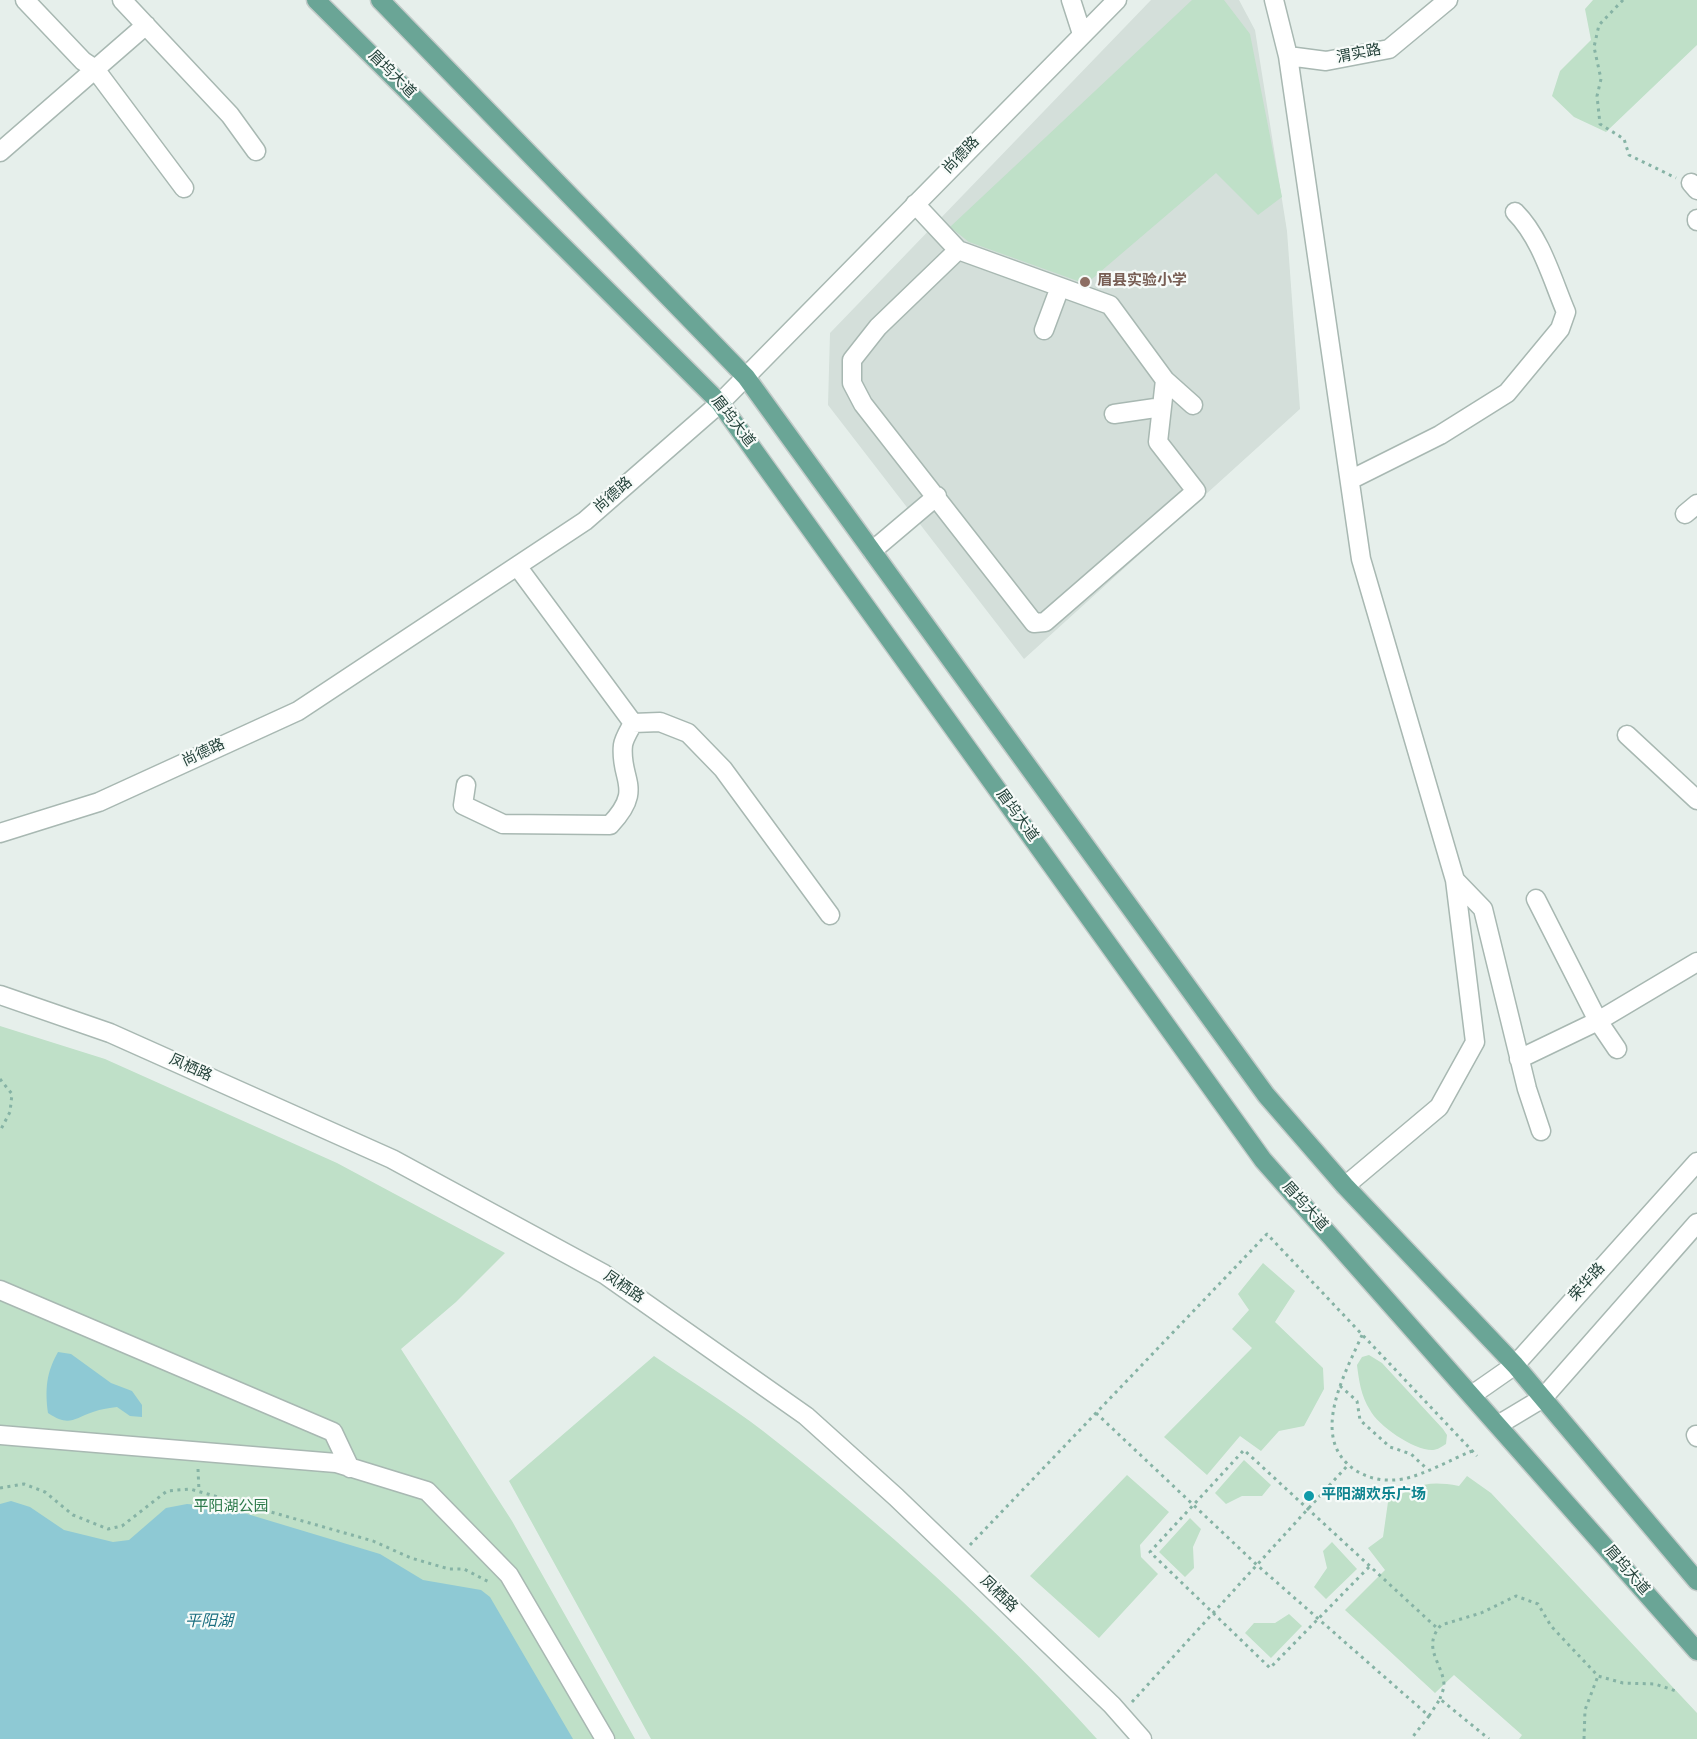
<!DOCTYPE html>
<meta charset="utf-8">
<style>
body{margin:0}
canvas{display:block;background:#e6efeb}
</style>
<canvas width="1697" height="1739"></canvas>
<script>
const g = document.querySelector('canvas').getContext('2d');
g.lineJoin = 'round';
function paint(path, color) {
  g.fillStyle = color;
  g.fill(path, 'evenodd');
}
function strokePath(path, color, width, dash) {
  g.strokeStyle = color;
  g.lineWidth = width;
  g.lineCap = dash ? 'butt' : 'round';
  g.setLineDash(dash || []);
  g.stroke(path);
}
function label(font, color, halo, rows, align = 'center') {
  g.font = font + ' Overpass,"Noto Sans SC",sans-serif';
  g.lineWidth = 4.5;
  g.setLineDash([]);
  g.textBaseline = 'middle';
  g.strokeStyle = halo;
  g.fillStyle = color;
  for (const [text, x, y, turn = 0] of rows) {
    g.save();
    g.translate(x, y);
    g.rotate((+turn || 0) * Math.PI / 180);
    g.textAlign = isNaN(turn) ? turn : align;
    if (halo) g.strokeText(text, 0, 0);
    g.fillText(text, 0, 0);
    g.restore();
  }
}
paint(new Path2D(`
 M1151 0H1239L1255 30 1287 231 1300 409 1024 659 828 405 830 333Z`), '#d4dfda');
paint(new Path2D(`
 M1192 0H1224L1250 34 1282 197 1258 215 1216 173 1086 284 969 242 950 227Z
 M1593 0H1697V45L1606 132 1574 117 1552 96 1560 71 1591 40 1585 9Z
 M0 1026 105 1059 337 1163 505 1253 456 1302 401 1349 512 1521 635 1739H0Z
 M1263 1263 1295 1291 1275 1322 1323 1368 1324 1389 1304 1426 1279 1431 1261 1451 1240 1436 1207 1475 1164 1437 1252 1348 1232 1329 1249 1310 1238 1294Z
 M1369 1355 1382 1363 1443 1429 1447 1435 1446 1444C1443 1446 1437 1450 1433 1450 1415 1451 1378 1426 1370 1410 1361 1396 1359 1381 1357 1365L1362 1357Z
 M654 1356C690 1381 728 1404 763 1431 882 1524 996 1626 1097 1739H651L509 1481Z
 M1244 1460 1271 1485 1262 1496H1242L1226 1504 1215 1493Z
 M1127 1475 1169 1512 1140 1545 1141 1557 1158 1574 1099 1638 1030 1576Z
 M1467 1476 1491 1493 1697 1713V1739H1519L1522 1735 1454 1675 1435 1693 1345 1610 1385 1570 1368 1548 1383 1537 1388 1502C1416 1485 1426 1480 1459 1486Z
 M1190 1518 1201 1529 1193 1547 1194 1568 1185 1577 1159 1552Z
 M1332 1542 1357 1569 1326 1599 1314 1587 1327 1568 1323 1551Z
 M1289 1614 1302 1626 1271 1658 1245 1633 1254 1623H1275Z`), '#bfe0c8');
paint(new Path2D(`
 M58 1352 71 1354 111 1383 132 1391 142 1405V1417L130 1416 117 1407C110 1408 101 1409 93 1412 73 1419 69 1427 48 1413 45 1390 46 1373 58 1352Z
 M11 1501 30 1507 64 1530 113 1542 129 1540 166 1508 187 1504 224 1507 380 1554 423 1580 481 1590 490 1597 573 1739H0V1504Z`), '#8ec9d4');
const minor = new Path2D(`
 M25 0 83 61 95 69 184 188
 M122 0 230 115 256 151
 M1071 0 1082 34
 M1274 0 1288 56 1361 559 1455 880 1475 1042 1439 1107 1345 1186
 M1288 56 1326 61 1389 49 1448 0
 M0 152 146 25
 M1691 183 1697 190
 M915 204 958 250 1110 305 1165 380 1193 405
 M1697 219V221
 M958 250 878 327 852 360V383L863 404 1034 623 1045 622 1196 491 1158 442 1165 380
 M1044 330 1060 287
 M1114 414 1162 407
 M1350 480 1440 435 1507 393 1560 329 1566 312C1552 279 1541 238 1515 212
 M1685 514 1697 504
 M872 551 937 496
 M517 566 633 723
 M1627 735 1697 800
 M466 785 463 805 503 824 610 825C645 788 619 780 623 745 624 738 630 729 633 723L660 722 688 733 723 769 830 915
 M0 833 99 802 298 711 585 521 720 403 1117 0
 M1455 880 1483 909 1527 1089 1541 1131
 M1536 899 1598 1021 1617 1049
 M0 995 110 1033 392 1159 604 1274 806 1416 896 1497 1112 1705 1142 1739
 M1519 1059 1598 1021 1697 962
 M0 1290 333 1432 350 1468
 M1472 1395 1515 1365 1697 1162
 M1498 1425 1543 1398 1697 1223
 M0 1435 336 1463 427 1491 509 1575 605 1739
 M1696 1435 1697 1437`);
const major = new Path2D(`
 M316 0 720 403 1263 1160 1697 1651
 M380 0 746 377 1266 1095 1345 1186 1515 1365 1697 1581`);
strokePath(minor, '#a8b8b2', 21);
strokePath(major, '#c2cac8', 21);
strokePath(new Path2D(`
 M1623 0 1599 25 1594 47 1601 79 1597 96 1600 124 1624 139 1629 155 1676 178
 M0 1079 12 1094 10 1112 0 1131
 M1362 1335C1345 1374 1308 1438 1355 1470 1369 1479 1385 1482 1403 1479 1424 1475 1452 1459 1472 1451
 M1340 1386 1357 1401 1360 1420 1390 1447 1411 1454 1427 1469
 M1096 1413 1257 1565 1429 1716 1411 1739
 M198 1469 199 1491
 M0 1488 24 1484 45 1492 73 1515 108 1529 122 1526 167 1491 190 1489 373 1541 411 1558 449 1569H464L489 1582
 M970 1545 1267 1234 1477 1456
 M1369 1567 1270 1668 1150 1552 1244 1450 1438 1629
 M1440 1699C1441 1695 1444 1689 1444 1685 1443 1663 1421 1648 1441 1625L1481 1613 1516 1596 1538 1604 1551 1626 1598 1676 1623 1683 1655 1684 1676 1691
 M1132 1702 1348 1465
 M1429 1716 1440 1699 1489 1739
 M1584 1739 1585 1710 1598 1676`), '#86b3a5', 3, [3, 4.5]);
strokePath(minor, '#fff', 18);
strokePath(major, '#6aa596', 18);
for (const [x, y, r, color] of [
 [1085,282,6,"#8d6e63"],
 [1309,1496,6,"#0f9aa8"]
]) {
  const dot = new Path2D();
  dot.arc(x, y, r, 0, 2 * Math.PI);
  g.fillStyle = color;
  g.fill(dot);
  strokePath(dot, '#f7fbf9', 2);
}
label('15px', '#24423a', '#f7fbf9', [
 ["渭实路",1359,55,-11],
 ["眉坞大道",391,75,45],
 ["尚德路",962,156,-46],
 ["眉坞大道",732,422,52],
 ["尚德路",614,496,-41],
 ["尚德路",204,754,-25],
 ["眉坞大道",1016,816,54],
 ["凤栖路",190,1069,24],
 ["眉坞大道",1304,1207,48],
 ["荣华路",1588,1283,-48],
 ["凤栖路",623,1288,34],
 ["眉坞大道",1626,1571,49],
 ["凤栖路",998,1595,44]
]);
label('bold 15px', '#785e54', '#f7fbf9', [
 ["眉县实验小学",1097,282]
], 'left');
label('bold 15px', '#0d838f', '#f7fbf9', [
 ["平阳湖欢乐广场",1321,1496]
], 'left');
label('15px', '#2d7a4b', '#f7fbf9', [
 ["平阳湖公园",231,1508]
]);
label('italic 16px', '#1c6f80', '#f7fbf9', [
 ["平阳湖",209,1623]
]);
</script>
